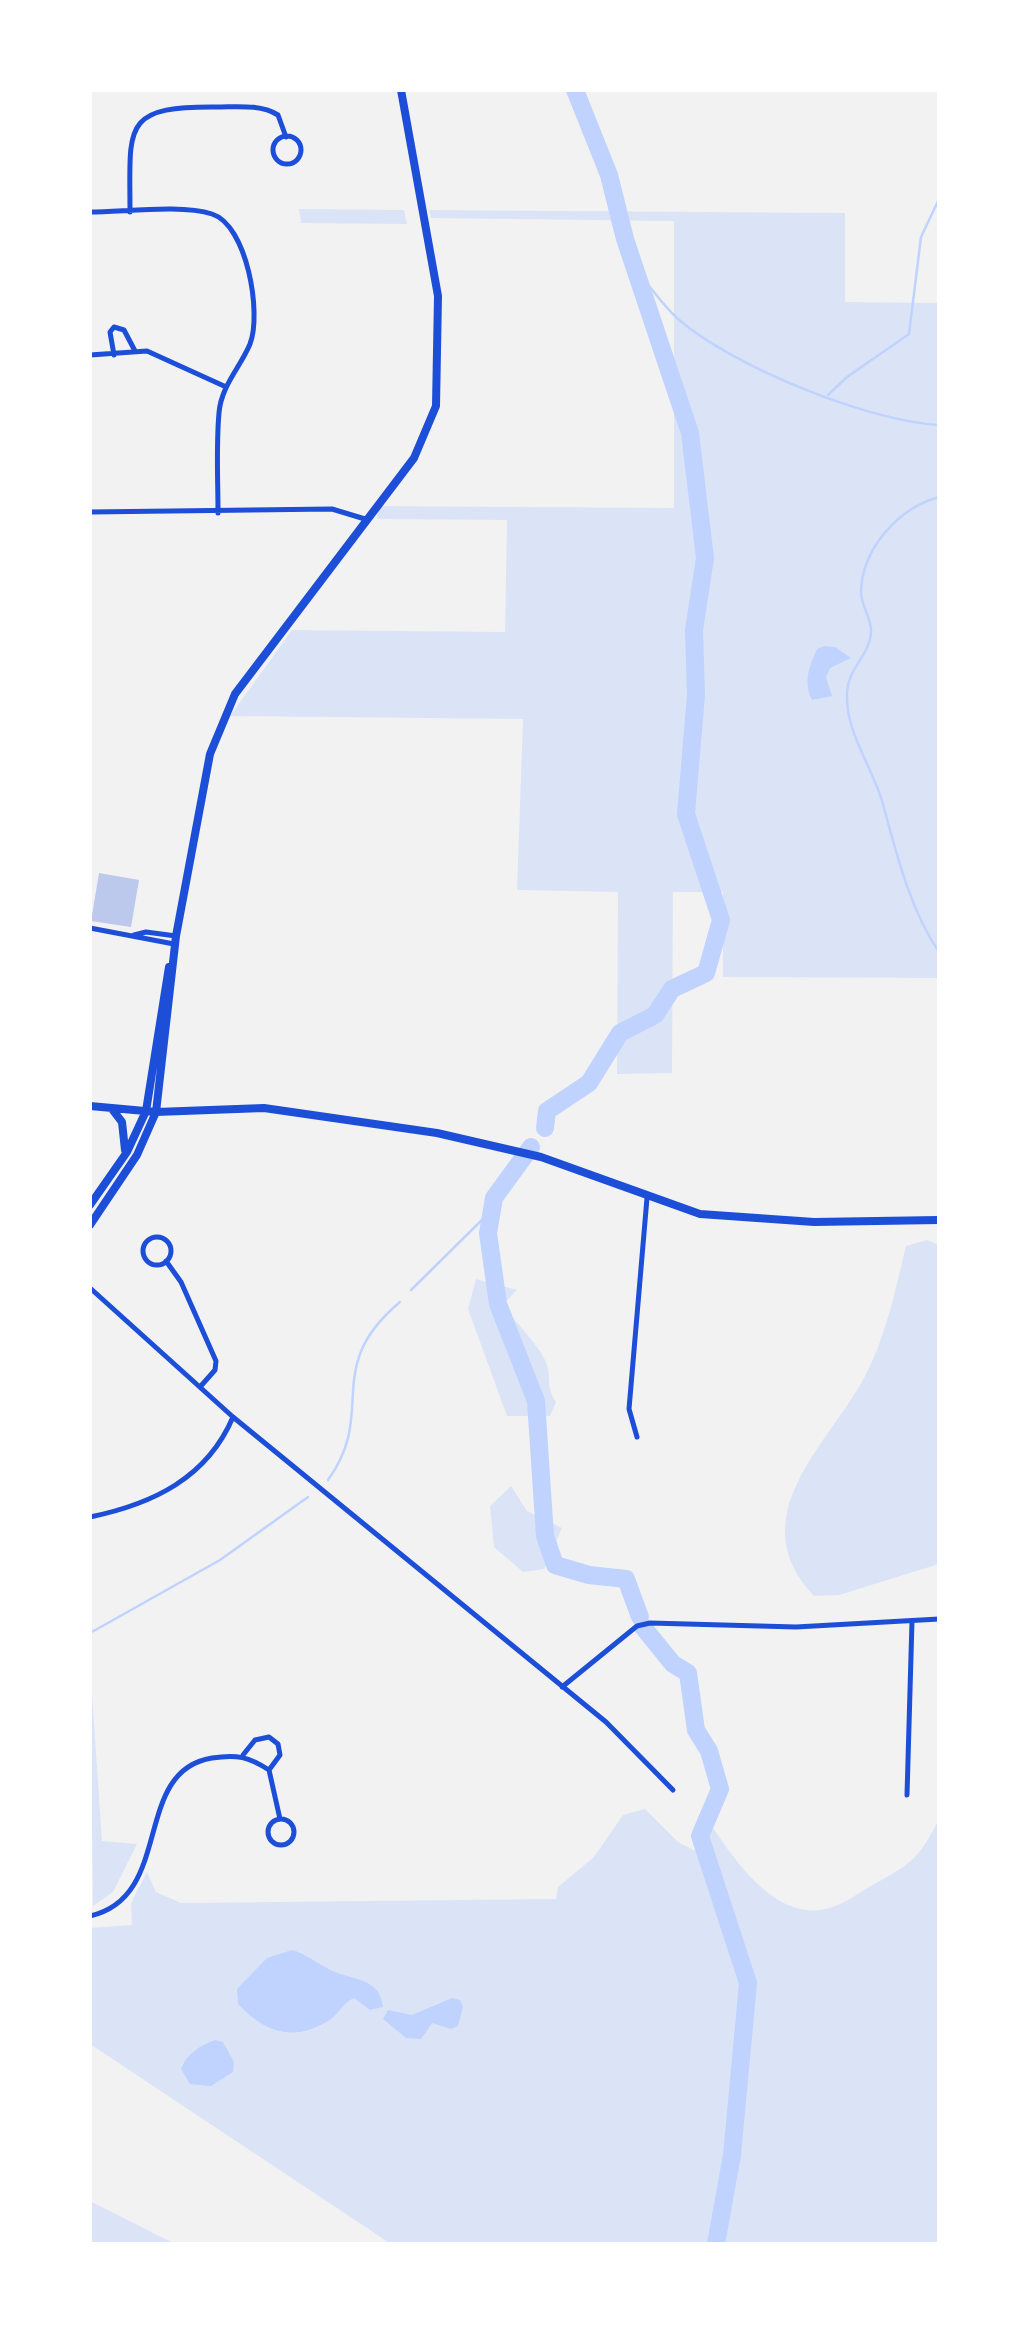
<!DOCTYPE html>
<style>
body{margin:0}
#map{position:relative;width:1029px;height:2334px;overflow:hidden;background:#f2f2f2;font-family:Rubik,sans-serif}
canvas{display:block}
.frame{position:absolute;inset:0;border:92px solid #fff;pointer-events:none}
</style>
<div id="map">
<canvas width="1029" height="2334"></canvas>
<div class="frame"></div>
</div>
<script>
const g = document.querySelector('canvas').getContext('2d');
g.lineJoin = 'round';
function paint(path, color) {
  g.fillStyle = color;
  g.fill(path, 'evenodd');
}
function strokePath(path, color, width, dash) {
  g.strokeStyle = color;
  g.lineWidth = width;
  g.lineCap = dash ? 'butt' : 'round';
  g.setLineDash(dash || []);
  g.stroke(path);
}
paint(new Path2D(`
 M299 209 404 210 407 224 301 223Z
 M429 210 845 213V302L939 303V978L723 977V892H673L672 1073 617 1074 618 892 517 890 523 719 230 716 292 630 505 632 507 520 377 519 378 506 674 508V221L431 218Z
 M927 1240 939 1245V1564L839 1595 814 1596C740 1517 827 1446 864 1378 886 1337 895 1291 906 1246Z
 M476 1279 517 1290 501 1307C512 1315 544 1352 547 1365 551 1380 546 1387 556 1402L550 1416H507L468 1309Z
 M511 1486 527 1511 562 1528 544 1569 523 1572 494 1547 490 1506Z
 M90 1665 102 1841 137 1844 113 1892 93 1906Z
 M645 1809 678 1842 698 1852V1838L709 1822C732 1856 771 1916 820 1910 838 1908 854 1896 869 1887 910 1864 918 1861 939 1819V2244H391L90 2044V1928L132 1925 131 1903 147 1872 156 1892 181 1903 556 1899 558 1887 594 1857 623 1815Z
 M90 2201 175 2244H90Z`), '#dbe4f7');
paint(new Path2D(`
 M824 646 835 647 851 658 830 668 826 677 832 696 812 700C803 682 809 667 817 649Z
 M292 1950C307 1954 320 1966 335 1972 355 1980 380 1979 383 2007L370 2010 354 1998C343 2003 340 2012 331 2019 295 2043 265 2033 238 2004L237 1989 267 1958Z
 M452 1998 460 2000 463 2007 458 2026 451 2029 432 2023 421 2039 406 2038 383 2019 388 2010 412 2015Z
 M215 2040 223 2042 234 2062 233 2072 211 2086 190 2084 181 2069C187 2053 200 2046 215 2040Z`), '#bfd3fe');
strokePath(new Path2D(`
 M638 273C652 288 663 306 678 319 732 366 867 421 939 425
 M828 395 847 377 909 334 921 237 939 199
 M939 497C899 508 862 548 861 592 861 605 870 616 871 629 872 654 848 667 847 692 845 732 871 764 882 801 896 851 909 908 939 952
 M411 1290 489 1213
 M328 1480C378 1411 321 1368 400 1302
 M90 1633 220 1560 308 1497`), '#bfd3fe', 2.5);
strokePath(new Path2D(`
 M545 1128 547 1111 589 1083 620 1033 655 1015 672 989 706 973 721 920 686 814 696 695 694 630 705 558 690 433 625 239 609 175 575 90
 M531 1147 494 1198 488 1233 498 1304 536 1401 545 1536 555 1565 589 1575 626 1579 640 1617
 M643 1627 673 1664 688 1673 696 1730 709 1751 720 1789 700 1836 748 1983 732 2155 716 2244`), '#bfd3fe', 18);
paint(new Path2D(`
 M99 873 139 880 131 927 91 921Z`), '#bdc9ec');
strokePath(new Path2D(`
 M273 150a14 14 0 1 1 28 0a14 14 0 1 1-28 0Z
 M90 212C123 212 182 204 212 214 247 225 262 313 250 344 240 368 221 386 219 413 216 446 218 480 218 513
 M130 212C130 126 121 106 217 107 237 107 260 104 278 115L286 137
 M90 355 147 351 224 386
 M114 355 110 332 114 327 124 330 135 351
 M90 512 332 509 365 519
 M90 928 174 944
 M134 935 146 932 176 936
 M143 1251a14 14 0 1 1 28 0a14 14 0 1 1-28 0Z
 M166 1261 181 1282 216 1361 215 1370 200 1387
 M90 1288 233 1417 606 1722 673 1790
 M637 1437 629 1409 647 1198
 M90 1517C153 1504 207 1478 233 1417
 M562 1687 637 1626 650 1623 796 1627 939 1619
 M243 1755 255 1740 269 1737 278 1744 280 1755 269 1770
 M907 1795 912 1621
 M268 1832a13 13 0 1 1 26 0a13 13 0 1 1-26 0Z
 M90 1916C175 1897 131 1771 212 1758 237 1754 249 1757 269 1770L280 1819`), '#1d4ed8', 5);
strokePath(new Path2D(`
 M90 1106 156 1112 264 1108 437 1133 541 1157 700 1214 814 1222 939 1220
 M112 1109 122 1122 125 1150
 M90 1205 127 1152 146 1111 169 967
 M90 1225 137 1155 156 1112 176 936 210 754 235 694 414 458 436 406 438 296 401 90`), '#1d4ed8', 8);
</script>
